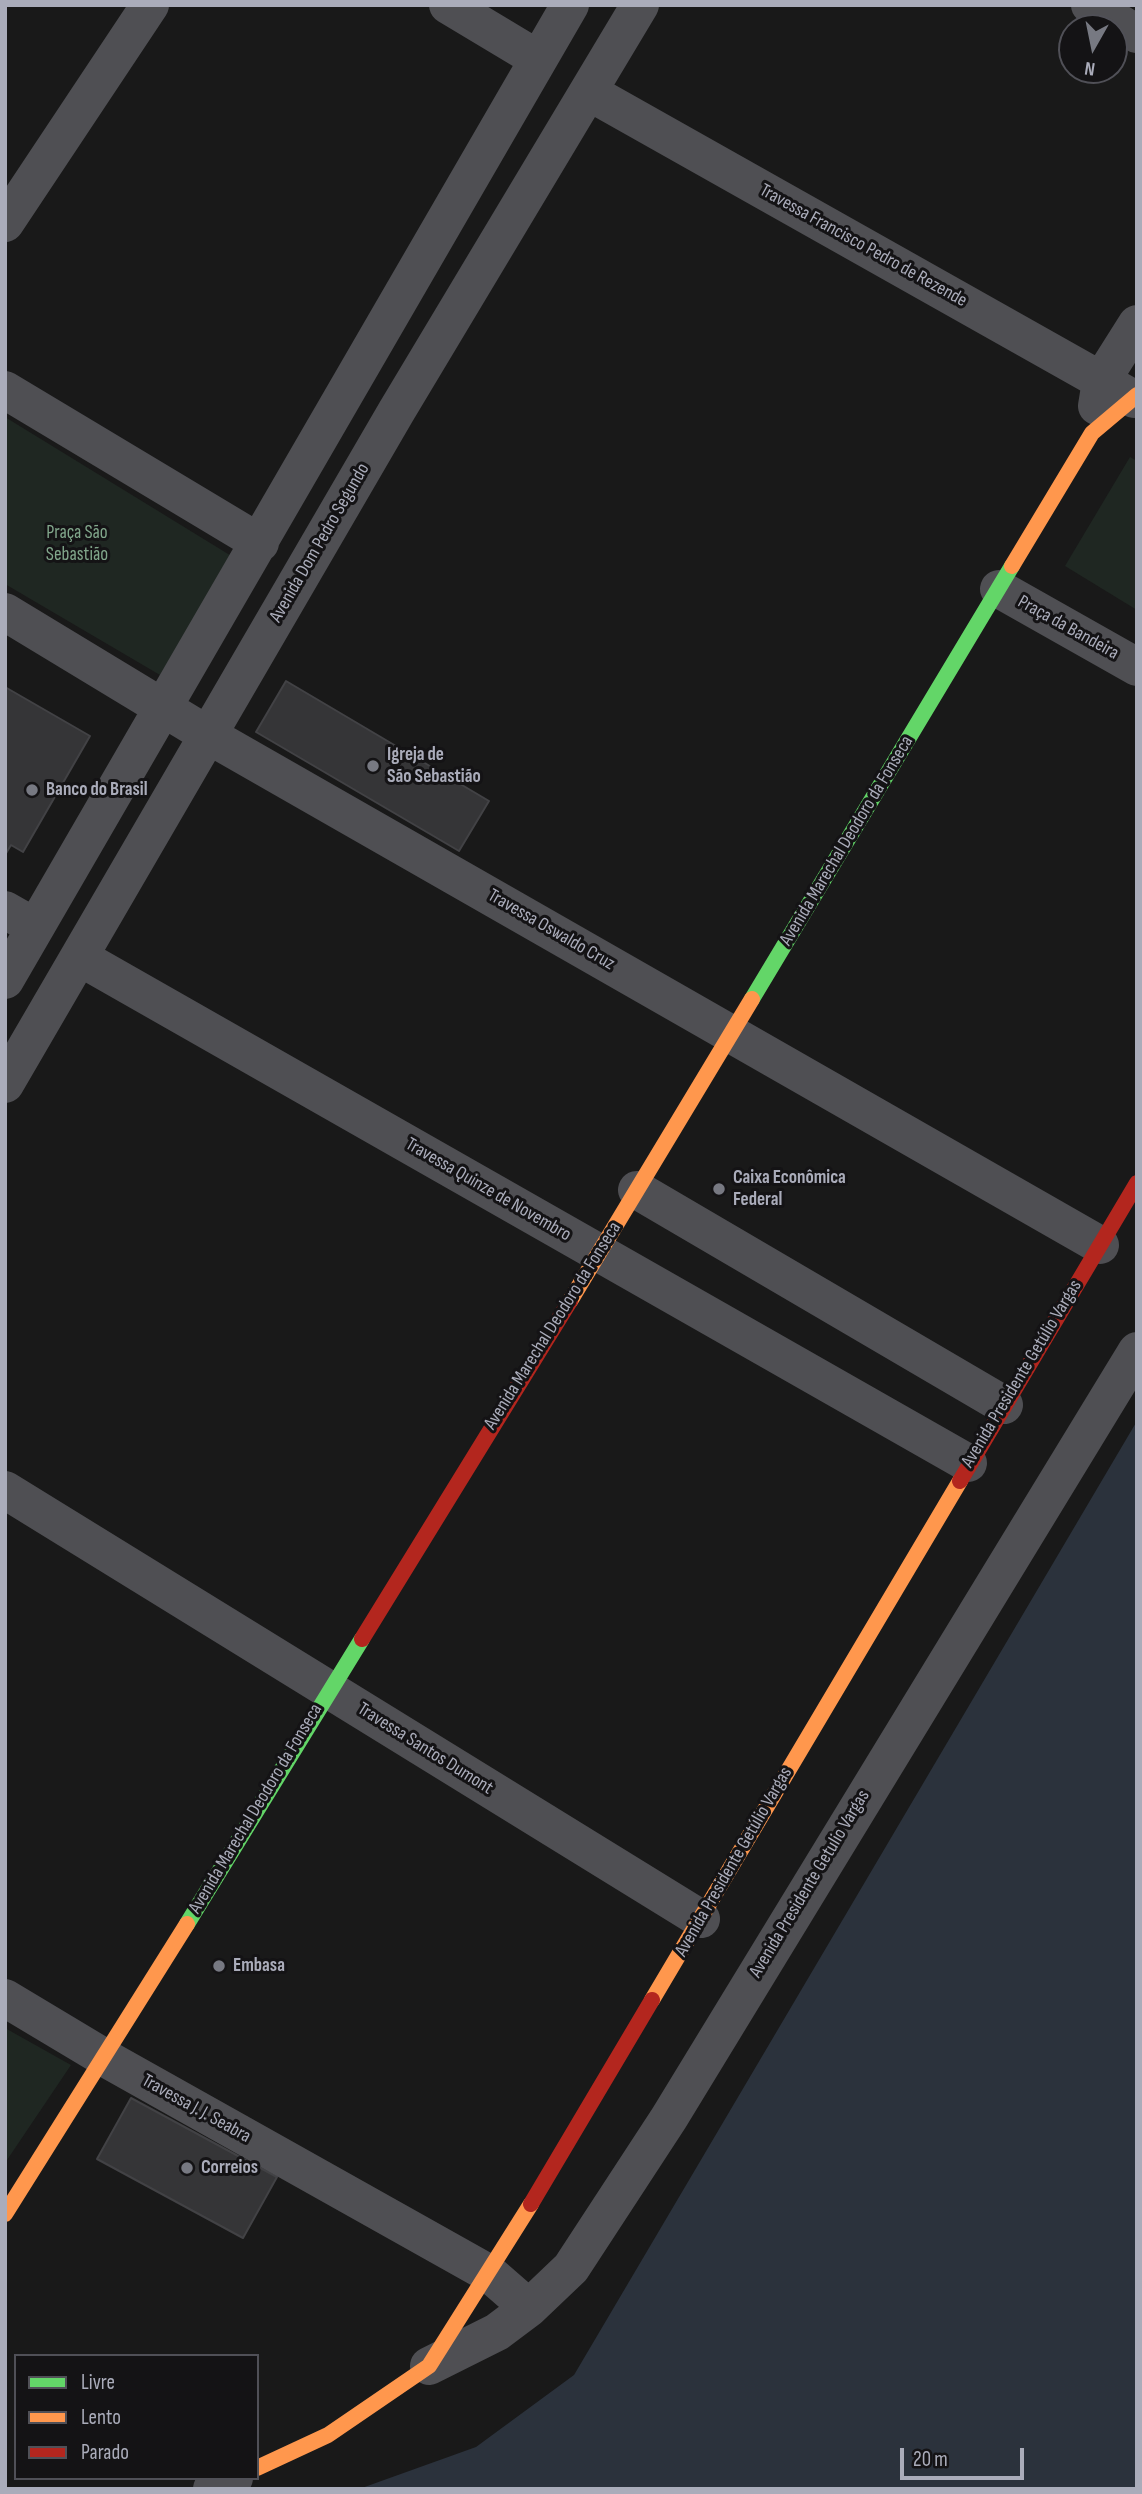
<!DOCTYPE html>
<meta charset="utf-8">
<style>
body{margin:0}
#map{position:relative;width:1142px;height:2494px;overflow:hidden;background:#191919;font-family:"Sofia Sans Condensed",sans-serif}
canvas{display:block}
.frame{position:absolute;inset:0;border:7px solid #aaacba;pointer-events:none}
.legend{position:absolute;left:14px;top:2354px;width:245px;height:126px;box-sizing:border-box;background:#141315;border:2px solid #505057;margin:0;padding:9px 12px;list-style:none;font-size:21px;color:#aaacba}
.legend li{display:flex;align-items:center;gap:14px;height:35px}
.legend b{width:35px;border:2px solid #505057}
.north{position:absolute;left:1058px;top:14px;width:70px;height:70px;box-sizing:border-box;background:#141315;border:2px solid #505057;border-radius:50%;rotate:189deg;font-size:19px;font-weight:700;line-height:28px;text-align:center;color:#aaacba}
.north::after{content:'';display:block;margin:auto;width:24px;height:32px;background:#777982;clip-path:polygon(50% 0,100% 100%,50% 72%,0 100%)}
.scale{position:absolute;left:900px;top:2448px;width:124px;height:32px;box-sizing:border-box;border:4px solid #aaacba;border-top:0;padding-left:9px;font-size:21px;line-height:24px;white-space:nowrap;color:#aaacba;-webkit-text-stroke:5px #141315;paint-order:stroke}
</style>
<div id="map">
<canvas width="1142" height="2494"></canvas>
<div class="frame"></div>
<ul class="legend">
<li><b style="height:9px;background:#63d668"></b>Livre</li>
<li><b style="height:9px;background:#ff974d"></b>Lento</li>
<li><b style="height:9px;background:#b3261e"></b>Parado</li>
</ul>
<div class="north">N</div>
<div class="scale">20 m</div>
</div>
<script>
const g = document.querySelector('canvas').getContext('2d');
g.lineJoin = 'round';
function paint(path, color) {
  g.fillStyle = color;
  g.fill(path, 'evenodd');
}
function strokePath(path, color, width, dash) {
  g.strokeStyle = color;
  g.lineWidth = width;
  g.lineCap = dash ? 'butt' : 'round';
  g.setLineDash(dash || []);
  g.stroke(path);
}
function label(font, color, halo, rows, align = 'center') {
  g.font = font + ' "Sofia Sans Condensed",sans-serif';
  g.lineWidth = 6;
  g.setLineDash([]);
  g.textBaseline = 'middle';
  g.strokeStyle = halo;
  g.fillStyle = color;
  for (const [text, x, y, turn = 0] of rows) {
    g.save();
    g.translate(x, y);
    g.rotate((+turn || 0) * Math.PI / 180);
    g.textAlign = isNaN(turn) ? turn : align;
    if (halo) g.strokeText(text, 0, 0);
    g.fillText(text, 0, 0);
    g.restore();
  }
}
paint(new Path2D(`
 M5 417 233 557 160 675 5 584Z
 M1130 457 1137 461V610L1065 566Z
 M5 2028 71 2065 5 2163Z`), '#1f2722');
paint(new Path2D(`
 M1137 1421V2489H359L476 2447 574 2375Z`), '#2b323c');
const building = new Path2D(`
 M286 681 489 801 459 851 256 732Z
 M5 687 90 736 23 852 11 845 5 855Z
 M131 2098 277 2177 243 2238 97 2159Z`);
paint(building, '#353537');
strokePath(building, '#424245', 2);
strokePath(new Path2D(`
 M448 5 538 59
 M1090 5 1137 34
 M589 92 1134 399
 M5 223 150 5
 M5 390 260 543
 M1097 406 1101 381 1137 324
 M999 589 1137 667
 M5 612 208 735 1100 1245
 M5 910 35 927
 M81 958 968 1463
 M5 980 570 5
 M5 1084 396 412 640 5
 M637 1190 1004 1405
 M5 1490 701 1919
 M5 1998 105 2058 490 2274 529 2308
 M429 2366 497 2332 529 2308 571 2268 669 2118 1137 1351
 M212 2489 234 2478`), '#4f4f53', 38);
strokePath(new Path2D(`
 M752 999 1012 566
 M187 1924 362 1639`), '#63d668', 16);
strokePath(new Path2D(`
 M1012 566 1092 433 1137 395
 M570 1301 752 999
 M652 2000 960 1481
 M5 2214 187 1924
 M257 2468 328 2435 429 2366 531 2204`), '#ff974d', 16);
strokePath(new Path2D(`
 M960 1481 1137 1183
 M362 1639 570 1301
 M531 2204 652 2000`), '#b3261e', 16);
for (const [x, y, r, color] of [
 [373,766,7,"#777982"],
 [32,790,7,"#777982"],
 [719,1189,7,"#777982"],
 [219,1966,7,"#777982"],
 [187,2168,7,"#777982"]
]) {
  const dot = new Path2D();
  dot.arc(x, y, r, 0, 2 * Math.PI);
  g.fillStyle = color;
  g.fill(dot);
  strokePath(dot, '#141315', 2.5);
}
label('19px', '#aaacba', '#141315', [
 ["Travessa Francisco Pedro de Rezende",863,246,29],
 ["Avenida Dom Pedro Segundo",320,543,-60],
 ["Praça da Bandeira",1068,628,29],
 ["Avenida Marechal Deodoro da Fonseca",847,841,-59],
 ["Travessa Oswaldo Cruz",551,930,30],
 ["Travessa Quinze de Novembro",488,1190,30],
 ["Avenida Marechal Deodoro da Fonseca",553,1326,-58],
 ["Avenida Presidente Getúlio Vargas",1022,1374,-59],
 ["Travessa Santos Dumont",425,1749,32],
 ["Avenida Marechal Deodoro da Fonseca",256,1809,-59],
 ["Avenida Presidente Getúlio Vargas",734,1862,-60],
 ["Avenida Presidente Getulio Vargas",810,1884,-59],
 ["Travessa J. J. Seabra",196,2109,29]
]);
label('19px', '#81a68b', '#141315', [
 ["Praça São",77,533],
 ["Sebastião",77,555]
]);
label('bold 19px', '#aaacba', '#141315', [
 ["Igreja de",387,755],
 ["São Sebastião",387,777],
 ["Banco do Brasil",46,790],
 ["Caixa Econômica",733,1178],
 ["Federal",733,1200],
 ["Embasa",233,1966],
 ["Correios",201,2168]
], 'left');
</script>
